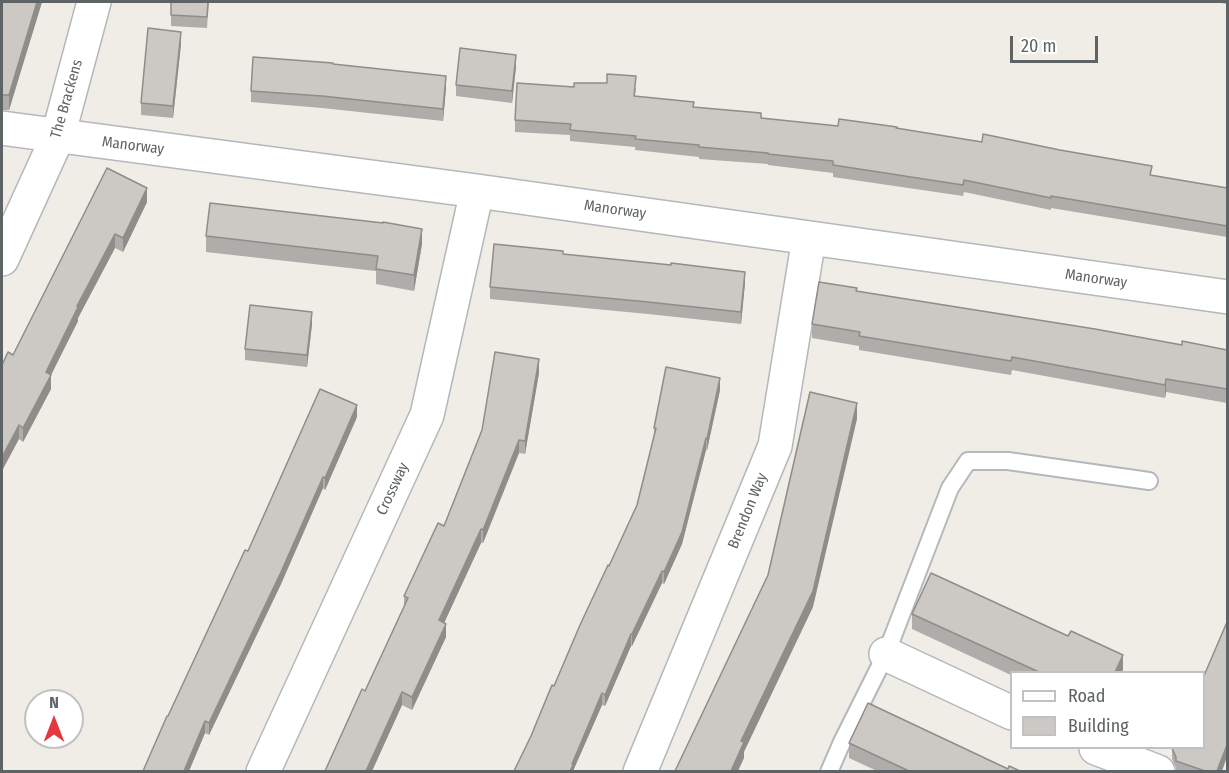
<!DOCTYPE html>
<style>
body{margin:0}
#map{position:relative;width:1229px;height:773px;overflow:hidden;background:#f0ede7;font-family:"Fira Sans Condensed",sans-serif}
canvas{display:block}
.frame{position:absolute;inset:0;border:3px solid #5e6366;pointer-events:none}
.legend{position:absolute;left:1010px;top:671px;width:195px;height:78px;box-sizing:border-box;background:#fff;border:2px solid #bfc1c2;margin:0;padding:8px 10px;list-style:none;font-size:18px;color:#5e6366}
.legend li{display:flex;align-items:center;gap:12px;height:30px}
.legend b{width:30px;border:2px solid #bfc1c2}
.north{position:absolute;left:24px;top:689px;width:60px;height:60px;box-sizing:border-box;background:#fff;border:2px solid #bfc1c2;border-radius:50%;rotate:0deg;font-size:16px;font-weight:700;line-height:24px;text-align:center;color:#5e6366}
.north::after{content:'';display:block;margin:auto;width:21px;height:27px;background:#e5373e;clip-path:polygon(50% 0,100% 100%,50% 72%,0 100%)}
.scale{position:absolute;left:1010px;top:36px;width:88px;height:27px;box-sizing:border-box;border:3px solid #5e6366;border-top:0;padding-left:8px;font-size:18px;line-height:21px;white-space:nowrap;color:#5e6366;-webkit-text-stroke:4px #fff;paint-order:stroke}
</style>
<div id="map">
<canvas width="1229" height="773"></canvas>
<div class="frame"></div>
<ul class="legend">
<li><b style="height:8px;background:#fff"></b>Road</li>
<li><b style="height:16px;background:#ccc8c4"></b>Building</li>
</ul>
<div class="north">N</div>
<div class="scale">20 m</div>
</div>
<script>
const g = document.querySelector('canvas').getContext('2d');
g.lineJoin = 'round';
function strokePath(path, color, width, dash) {
  g.strokeStyle = color;
  g.lineWidth = width;
  g.lineCap = dash ? 'butt' : 'round';
  g.setLineDash(dash || []);
  g.stroke(path);
}
function paint(path, color) {
  g.fillStyle = color;
  g.fill(path, 'evenodd');
}
function label(font, color, halo, rows, align = 'center') {
  g.font = font + ' "Fira Sans Condensed",sans-serif';
  g.lineWidth = 6;
  g.setLineDash([]);
  g.textBaseline = 'middle';
  g.strokeStyle = halo;
  g.fillStyle = color;
  for (const [text, x, y, turn = 0] of rows) {
    g.save();
    g.translate(x, y);
    g.rotate((+turn || 0) * Math.PI / 180);
    g.textAlign = isNaN(turn) ? turn : align;
    if (halo) g.strokeText(text, 0, 0);
    g.fillText(text, 0, 0);
    g.restore();
  }
}
const service = new Path2D(`
 M829 772 842 742 886 654 950 488 968 461H1008L1149 481`);
const minor = new Path2D(`
 M2 128 477 191 1228 297
 M2 259 58 136 94 2
 M886 654 1012 713
 M1096 748 1158 772
 M263 772 427 415 477 191
 M640 772 775 446 809 238`);
strokePath(service, '#b4b7bb', 20);
strokePath(minor, '#b4b7bb', 36);
strokePath(service, '#fff', 16);
strokePath(minor, '#fff', 33);
paint(new Path2D(`
 M2 2H42L9 110H2Z
 M209 2 207 28 171 26V15Z
 M1214 2H1227V4Z
 M181 44 173 118 141 115V103Z
 M333 64 446 88 443 121 322 108 251 102V91Z
 M516 67 512 103 456 96V85Z
 M574 87 636 88 635 96 694 107 761 118 838 126 897 128 1152 175 1227 188V237L1051 208V210L964 192 963 196 833 177V173L768 165V164L699 159V157L635 150V147L570 141V135L515 132V120Z
 M107 168 147 202 123 252 115 248 78 318V321L51 375V389L23 442 19 439 13 355Z
 M206 236 422 244 414 291 376 284V271L206 252Z
 M563 254 745 283 741 324 648 314 490 299V287Z
 M857 291 1182 345 1227 350V403L1166 392 1165 398 1012 370 1011 375 859 350V346L812 338V324Z
 M312 324 307 367 245 360V349Z
 M539 373 525 454 519 453 483 543H481L444 623 446 637 412 710 402 705 372 771H325L365 691 404 607V596L444 526Z
 M720 390 707 450H706L682 544 664 584 662 583 632 646H631L605 706 602 705 573 771 554 686 637 505 654 437V428Z
 M357 417 325 490 323 488 281 584 209 735 205 733 189 771H143L168 716 248 551Z
 M912 614 1068 636 1123 670 1121 672H1011V675L912 629Z
 M849 743 1008 769 1020 771H877L849 758Z
 M1172 747 1222 771H1176V768L1172 759Z`), '#afaca9');
paint(new Path2D(`
 M37 2H42L9 110V95Z
 M181 32V44L173 118V106Z
 M516 55V67L512 103V91Z
 M446 76V88L443 121V109Z
 M147 188V202L123 252V238Z
 M422 229V244L414 291V275Z
 M115 234V248L78 318V321L49 379 51 375V389L23 442V428L46 372 77 306Z
 M745 272V283L741 324V312Z
 M312 312V324L307 367V355Z
 M539 359V373L525 454V441Z
 M720 378V390L707 450V439Z
 M1166 379V392L1165 398V385Z
 M857 403V419L813 607 744 752V758L738 771H731Z
 M357 405V417L325 490V478Z
 M19 425V439L2 471V457Z
 M706 438V450L682 544 664 584V572Z
 M519 440V453L483 543V530Z
 M323 477V488L281 584 209 735V723Z
 M481 529V543L439 634V620Z
 M662 571V583L632 646V634Z
 M446 624V637L412 710V697Z
 M631 634V646L605 706V695Z
 M1123 655V670L1121 672H1115Z
 M402 692V705L372 771H366Z
 M602 693V705L573 771H570L572 764Z
 M205 721V733L189 771H184Z
 M1227 745V757L1222 771H1217Z`), '#8f8c89');
const building = new Path2D(`
 M2 2H37L9 95H2Z
 M171 2H208L207 17 171 15Z
 M148 28 181 32 173 106 141 103Z
 M460 48 516 55 512 91 456 85Z
 M253 57 333 63V64L446 76 443 109 322 96 251 91Z
 M607 74 636 76 634 96 694 102 693 107 761 113V118L838 126 839 119 897 127 896 128 982 142 983 134 1060 150 1152 166 1150 175 1227 188V226L1051 196V198L964 180 963 185 833 165V161L768 154V153L699 147V145L635 139 636 136 570 130 571 124 515 120 517 83 574 87V83H607Z
 M107 168 147 188 123 238 115 234 77 306 78 307 46 372 51 375 23 428 19 425 2 457V365L8 352 13 355Z
 M210 203 383 223V222L422 229 414 275 376 269 378 256 206 236Z
 M494 244 563 251V254L671 265V263L745 272 741 312 648 302 490 287Z
 M819 282 857 288 856 291 1095 329 1182 345V341L1227 350V389L1166 379 1165 385 1012 357 1011 361 859 336 860 332 812 324Z
 M250 305 312 312 307 355 245 349Z
 M495 352 539 359 525 441 519 440 483 530 481 529 439 620 446 624 412 697 402 692 366 771H325L362 689 365 691 408 598 404 596 438 523 444 526 482 430Z
 M666 367 720 378 707 439 706 438 682 532 664 572 662 571 632 634H631L605 695 602 693 572 764 573 765 570 771H514L531 736 552 685 554 686 580 625 608 565 609 566 637 505 656 428H654Z
 M320 389 357 405 325 478 323 477 281 572 209 723 205 721 184 771H143L167 716H168L245 550 248 551Z
 M810 392 857 403 813 591 741 741 744 742 731 771H675L768 575Z
 M931 573 1068 636 1071 631 1123 655 1115 672H1039L912 614Z
 M1227 622V745L1217 771H1205L1176 761V757L1172 748 1203 747V678Z
 M868 703 1008 769 1009 766 1020 771H909L849 743Z`);
paint(building, '#ccc8c4');
strokePath(building, '#8f8c89', 1.5);
label('15px', '#5e6366', '#fff', [
 ["The Brackens",67,99,-74],
 ["Manorway",133,146,7],
 ["Manorway",615,210,8],
 ["Manorway",1096,279,8],
 ["Crossway",393,489,-65],
 ["Brendon Way",748,511,-68]
]);
</script>
